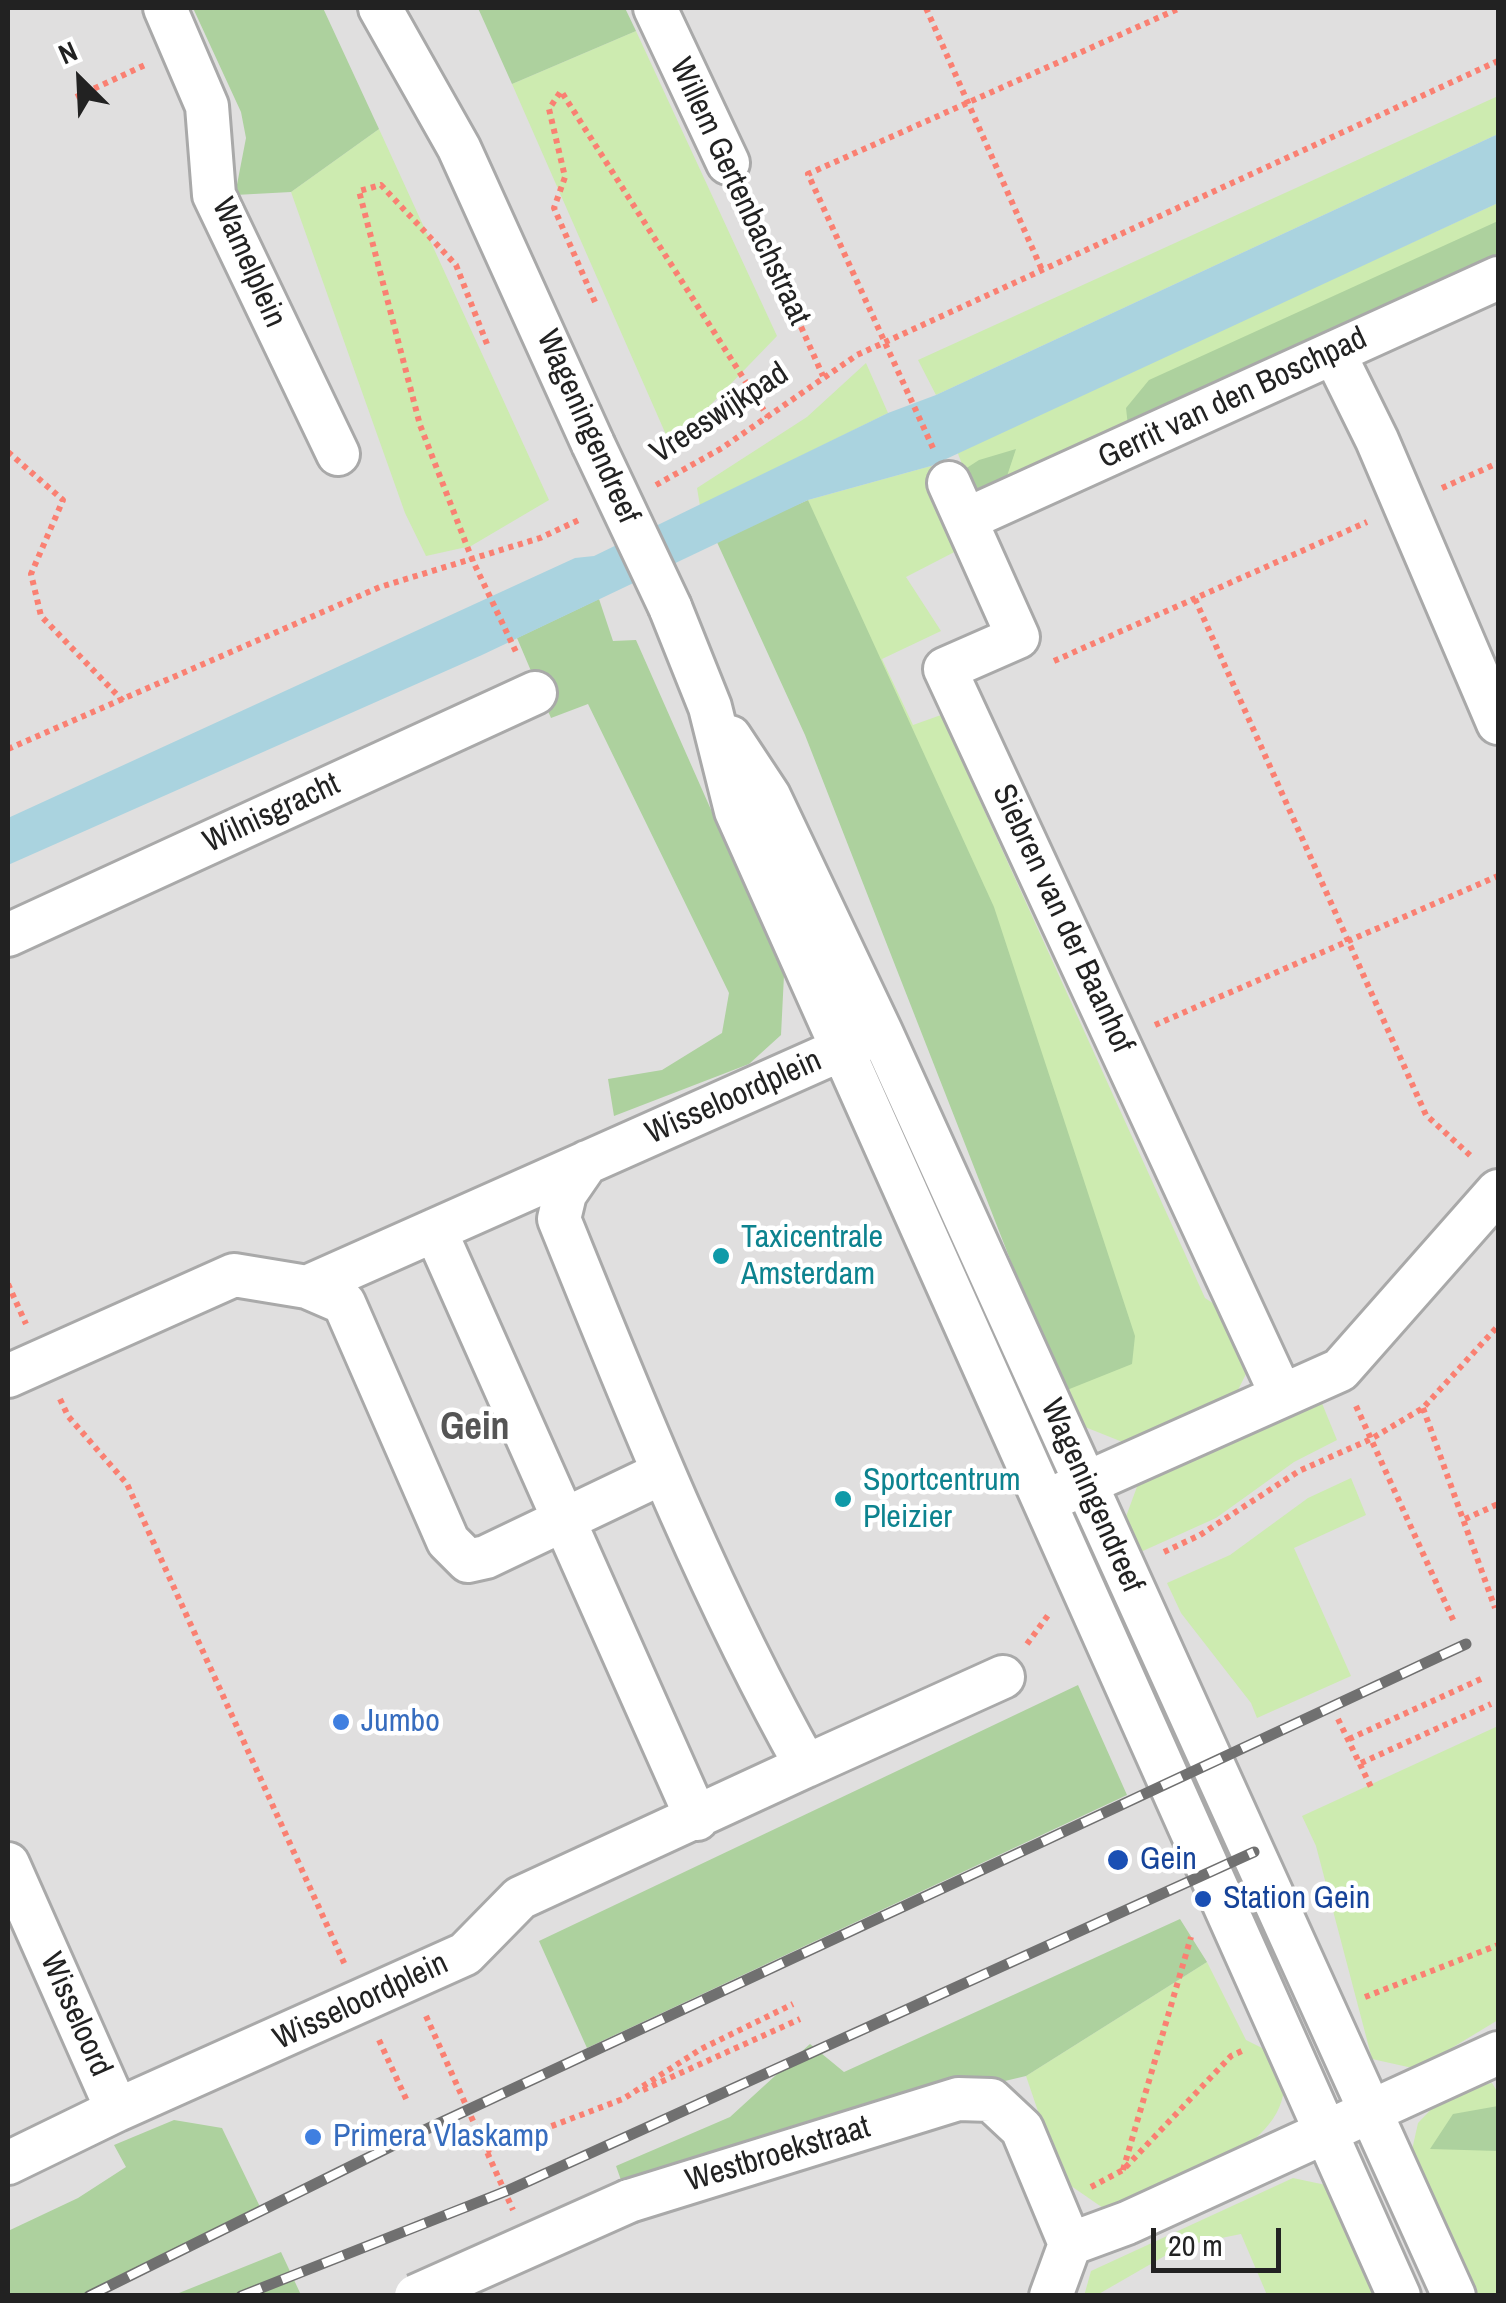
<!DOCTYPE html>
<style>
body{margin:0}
#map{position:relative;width:1506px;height:2303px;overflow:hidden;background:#f2efe9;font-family:"Archivo Narrow",sans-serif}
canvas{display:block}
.frame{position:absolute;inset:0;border:10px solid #222;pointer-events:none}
.north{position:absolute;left:30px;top:30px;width:100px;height:100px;-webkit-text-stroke:8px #fff;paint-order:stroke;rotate:336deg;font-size:28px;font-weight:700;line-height:40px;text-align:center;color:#222}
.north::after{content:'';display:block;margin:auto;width:35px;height:45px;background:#222;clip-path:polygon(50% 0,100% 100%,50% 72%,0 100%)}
.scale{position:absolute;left:1151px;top:2228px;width:130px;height:45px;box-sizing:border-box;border:5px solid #222;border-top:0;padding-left:12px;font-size:30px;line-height:35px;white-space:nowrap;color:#222;-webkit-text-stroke:8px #fff;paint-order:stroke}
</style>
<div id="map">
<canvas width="1506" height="2303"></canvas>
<div class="frame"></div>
<div class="north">N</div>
<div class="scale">20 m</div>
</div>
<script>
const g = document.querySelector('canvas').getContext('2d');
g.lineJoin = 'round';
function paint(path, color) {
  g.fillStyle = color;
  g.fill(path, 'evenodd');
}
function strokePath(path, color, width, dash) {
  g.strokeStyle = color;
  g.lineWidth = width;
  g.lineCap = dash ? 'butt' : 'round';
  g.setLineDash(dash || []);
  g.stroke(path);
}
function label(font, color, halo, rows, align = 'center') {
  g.font = font + ' "Archivo Narrow",sans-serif';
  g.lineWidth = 9;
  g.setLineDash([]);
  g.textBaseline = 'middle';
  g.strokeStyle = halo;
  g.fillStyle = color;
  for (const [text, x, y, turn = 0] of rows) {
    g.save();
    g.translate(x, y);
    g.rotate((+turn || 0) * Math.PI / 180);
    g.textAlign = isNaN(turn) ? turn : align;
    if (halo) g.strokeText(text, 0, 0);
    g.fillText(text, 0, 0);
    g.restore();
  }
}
paint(new Path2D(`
 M8 8H1498V2295L8 2296Z`), '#e0dfdf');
paint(new Path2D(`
 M636 31 777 336 692 424 667 437 512 84Z
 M1498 96V134L936 395 918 360Z
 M379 129 549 500 471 546 426 556 405 513 291 192Z
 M1498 203V269L977 504 957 451Z
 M866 363 888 413 700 506 697 488 807 417Z
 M931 466 968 545 906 577 941 631 882 659 913 725 941 715 1205 1298 1232 1316 1248 1370 1237 1392 1125 1443 1075 1423 808 500Z
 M1319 1396 1337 1440 1294 1462 1216 1518 1134 1555 1121 1530 1141 1476Z
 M1351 1478 1366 1515 1294 1548 1351 1676 1257 1718 1251 1703 1181 1613 1167 1583 1230 1555 1308 1498Z
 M1498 1726V2020L1417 2069 1372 2059 1316 1846 1302 1816Z
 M1207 1962 1246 2040 1274 2054C1277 2062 1284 2074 1284 2083 1286 2153 1159 2190 1106 2210L1061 2179 1026 2076Z
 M1492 2083 1498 2093V2295H1472L1410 2159 1418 2123 1445 2095Z
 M1293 2178 1340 2188 1383 2295H1267L1241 2234 1182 2246 1097 2295 1084 2296 1091 2271Z`), '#cdebb0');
paint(new Path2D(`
 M193 8H323L379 129 291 192 235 195 246 138 241 112Z
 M478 8H625L636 31 512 84Z
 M1498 221V257L1128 426 1126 408 1149 380Z
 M1016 449 1007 476 942 504 928 493 979 460Z
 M808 500 994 907 1135 1336 1132 1364 1062 1392 805 735 716 540Z
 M599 599 613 641 636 640 784 975 781 1035 749 1064 614 1116 608 1079 662 1070 722 1033 729 993 588 704 551 718 517 638Z
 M1078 1685 1127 1795 587 2048 539 1941Z
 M1180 1919 1207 1962 1026 2076 767 2137 622 2183 616 2166 730 2117 810 2044 844 2072Z
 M1498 2106V2151L1430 2149 1453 2114Z
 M174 2120 222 2128 262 2211 101 2295H8V2231L78 2198 126 2167 114 2145Z
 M281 2252 301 2295H174Z`), '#add19e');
paint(new Path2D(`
 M1498 134V203L931 466 808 500 482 655 8 865V818L575 558 594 556 888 413 936 395Z`), '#aad3df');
const minor = new Path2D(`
 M165 8 207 106 214 195 338 454
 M380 8 459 148 593 444
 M655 8 728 163
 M1334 353 1377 440 1498 723
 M949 483 1018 637 945 669 1281 1394
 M967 519 1498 278
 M670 607 710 707 736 811 1399 2296
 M730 737 769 796 881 1032 1454 2296
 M8 935 535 693
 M587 1162 565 1194 559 1219C634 1404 708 1591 806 1766L1003 1677
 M435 1230 697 1819
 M307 1287 344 1303 448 1541 468 1561 486 1557 662 1473
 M8 1376 234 1275 307 1287 867 1038
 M1062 1494 1340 1370 1498 1191
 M8 1864 117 2110 8 2163
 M117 2110 465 1954 520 1898 806 1766
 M629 2201 958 2099 991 2100 1022 2129 1070 2244
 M1051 2296 1070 2244 1127 2223 1498 2053`);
strokePath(minor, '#a9a9a9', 48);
strokePath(new Path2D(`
 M926 8 1042 270
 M76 97 145 65
 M744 199 823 376
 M595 302 554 208 565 177 549 109 561 91 768 417
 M487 344 456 265 381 185 359 191 420 425 472 559 517 654
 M933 448 808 174 1180 8
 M8 452 63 500 31 574 41 616 123 701
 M656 485 722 448 857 355 1498 61
 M1442 488 1498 463
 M1195 599 1426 1115 1472 1157
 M1054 661 1367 522
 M8 749 380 587 540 538 581 519
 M1155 1025 1498 876
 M8 1284 26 1324
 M60 1399 68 1416 127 1484 345 1965
 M1356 1406 1455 1624
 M1423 1408 1495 1608
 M1465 1519 1498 1504
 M1164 1552 1200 1535 1299 1471 1371 1439 1423 1408 1498 1326
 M1027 1644 1049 1614
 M1338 1719 1371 1787
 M1349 1739 1481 1679
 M1361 1763 1491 1704
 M1365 1997 1498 1945
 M426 2016 513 2210
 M379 2040 407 2101
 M643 2090 800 2019
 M486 2151 623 2099 701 2049 793 2004
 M1123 2170 1191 1937
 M1091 2187 1123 2170 1231 2056 1244 2050`), '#fa8072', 6, [5, 5]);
strokePath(minor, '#fff', 42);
const rail = new Path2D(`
 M89 2296 416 2134 1466 1644
 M241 2296 509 2190 1254 1852`);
strokePath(rail, '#707070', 11);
strokePath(rail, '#fff', 8, [22]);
const minorBridge = new Path2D(`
 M593 444 670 607
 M416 2296 629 2201`);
strokePath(minorBridge, '#a9a9a9', 48, []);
strokePath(minorBridge, '#fff', 42);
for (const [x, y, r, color] of [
 [721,1256,10,"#0f9aa8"],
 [843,1499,10,"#0f9aa8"],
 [341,1722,10,"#3f7fe0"],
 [1118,1860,12,"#1a4fb4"],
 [1203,1899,10,"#1a4fb4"],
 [313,2137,10,"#3f7fe0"]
]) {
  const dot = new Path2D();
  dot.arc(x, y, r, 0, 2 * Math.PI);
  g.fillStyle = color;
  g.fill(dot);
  strokePath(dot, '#fff', 4);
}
label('32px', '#222', '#fff', [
 ["Willem Gertenbachstraat",739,192,65],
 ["Wamelplein",248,263,66],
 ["Gerrit van den Boschpad",1233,399,-25],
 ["Vreeswijkpad",720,414,-33],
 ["Wageningendreef",587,427,66],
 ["Wilnisgracht",272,814,-25],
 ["Siebren van der Baanhof",1062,919,65],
 ["Wisseloordplein",734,1098,-24],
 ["Wageningendreef",1091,1496,66],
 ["Wisseloordplein",361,2002,-25],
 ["Wisseloord",75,2015,66],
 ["Westbroekstraat",778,2155,-17]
]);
label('32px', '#0d838f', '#fff', [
 ["Taxicentrale",741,1238],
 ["Amsterdam",741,1275],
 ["Sportcentrum",863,1481],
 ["Pleizier",863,1518]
], 'left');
label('32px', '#366cbe', '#fff', [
 ["Jumbo",361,1722],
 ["Primera Vlaskamp",333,2137]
], 'left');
label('32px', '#164399', '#fff', [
 ["Gein",1140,1860],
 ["Station Gein",1223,1899]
], 'left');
label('bold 38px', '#555', '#fff', [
 ["Gein",475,1429]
]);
</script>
